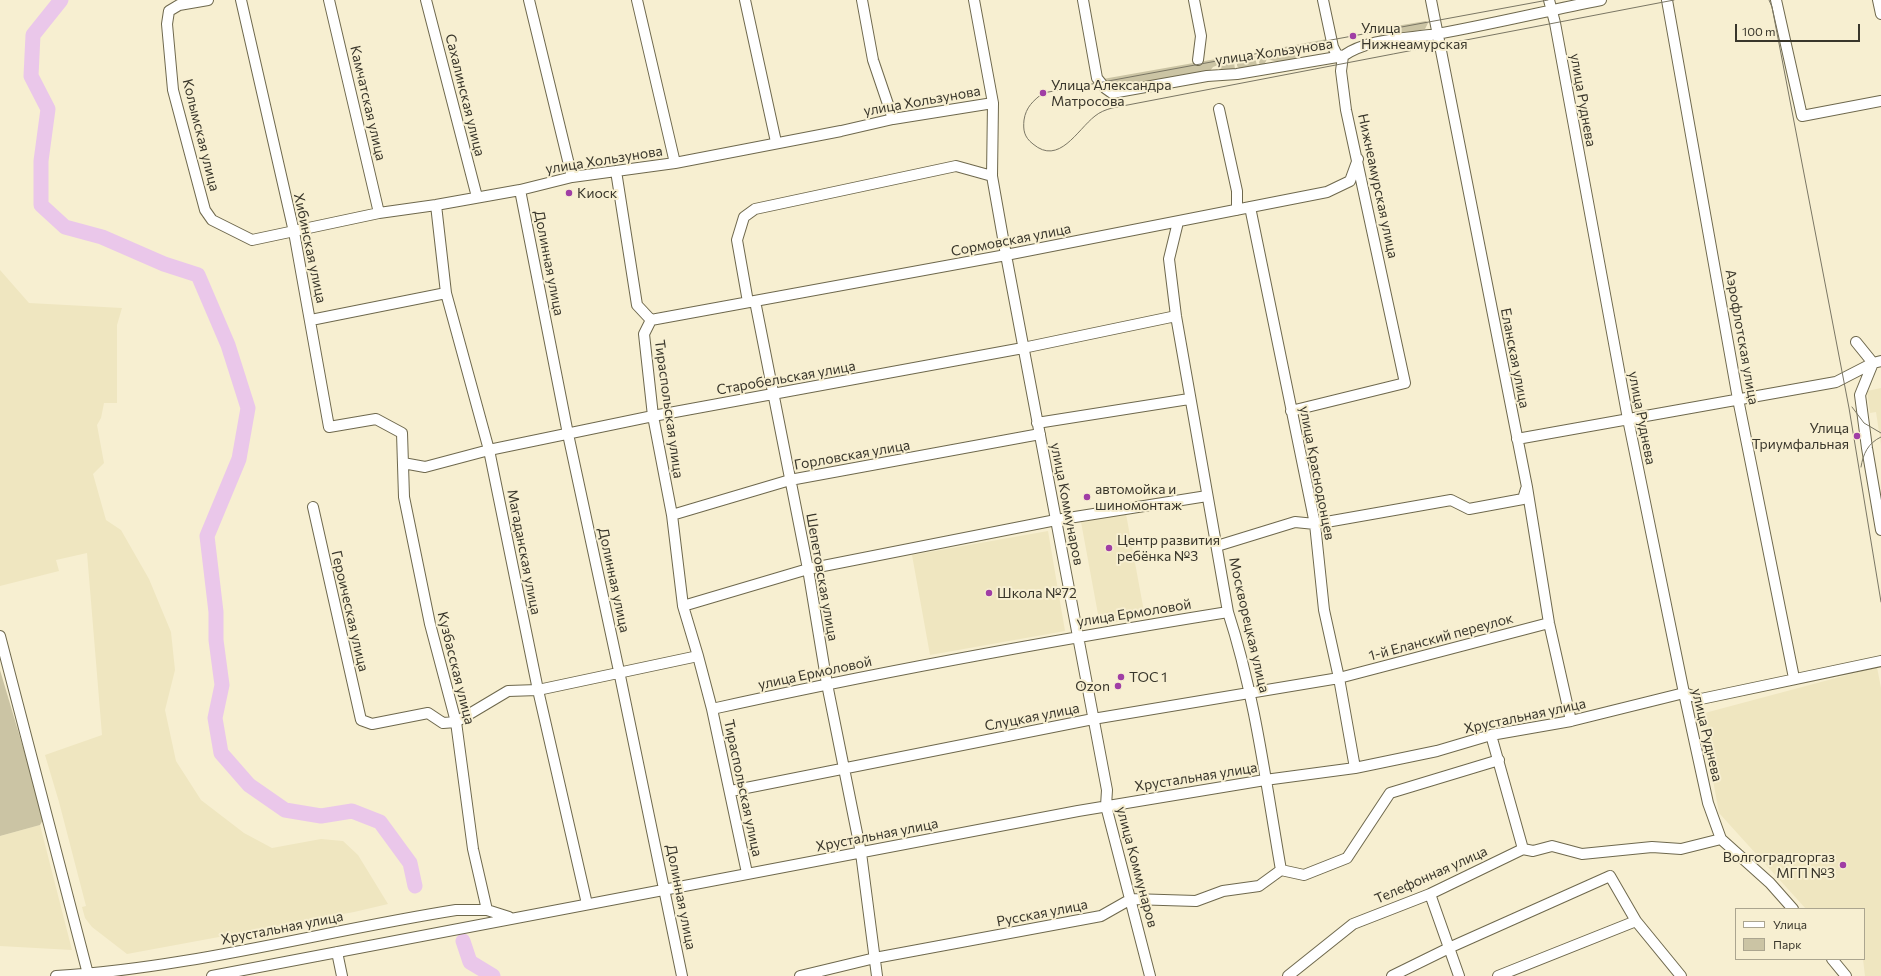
<!DOCTYPE html>
<meta charset="utf-8">
<style>
body{margin:0}
#map{position:relative;width:1881px;height:976px;overflow:hidden;background:#f7efd1;font-family:Commissioner,sans-serif}
canvas{display:block}
.legend{position:absolute;left:1735px;top:908px;width:130px;height:52px;box-sizing:border-box;background:#f7efd1;border:1px solid #aba58f;margin:0;padding:5px 7px;list-style:none;font-size:12px;color:#39362b}
.legend li{display:flex;align-items:center;gap:8px;height:20px}
.legend b{width:20px;border:1px solid #aba58f}
.scale{position:absolute;left:1735px;top:24px;width:125px;height:18px;box-sizing:border-box;border:2px solid #39362b;border-top:0;padding-left:5px;font-size:12px;line-height:14px;white-space:nowrap;color:#39362b;-webkit-text-stroke:3px #f7efd1;paint-order:stroke}
</style>
<div id="map">
<canvas width="1881" height="976"></canvas>
<ul class="legend">
<li><b style="height:5px;background:#fff"></b>Улица</li>
<li><b style="height:11px;background:#cbc4a4"></b>Парк</li>
</ul>
<div class="scale">100 m</div>
</div>
<script>
const g = document.querySelector('canvas').getContext('2d');
g.lineJoin = 'round';
function paint(path, color) {
  g.fillStyle = color;
  g.fill(path, 'evenodd');
}
function strokePath(path, color, width, dash) {
  g.strokeStyle = color;
  g.lineWidth = width;
  g.lineCap = dash ? 'butt' : 'round';
  g.setLineDash(dash || []);
  g.stroke(path);
}
function label(font, color, halo, rows, align = 'center') {
  g.font = font + ' Commissioner,sans-serif';
  g.lineWidth = 4;
  g.setLineDash([]);
  g.textBaseline = 'middle';
  g.strokeStyle = halo;
  g.fillStyle = color;
  for (const [text, x, y, turn = 0] of rows) {
    g.save();
    g.translate(x, y);
    g.rotate((+turn || 0) * Math.PI / 180);
    g.textAlign = isNaN(turn) ? turn : align;
    if (halo) g.strokeText(text, 0, 0);
    g.fillText(text, 0, 0);
    g.restore();
  }
}
paint(new Path2D(`
 M0 270 29 303 122 308 117 325V403H104L101 418 97 425 104 463 93 474 106 520 121 530 149 579 171 632 175 670 165 710 176 761 201 800 244 833 272 848 321 839 343 841 358 855 388 904 354 912 127 954 92 927 85 918 82 907 86 906 59 802 45 755 102 735 87 553 56 560 59 571 0 586Z
 M1881 388V445L1876 412 1870 413 1867 391Z
 M1126 514 1145 617 1100 625 1081 522Z
 M1048 531 1065 631 930 655 912 555Z
 M1877 667 1881 688V976H1865L1863 959 1864 909H1806L1719 813 1701 714Z
 M40 825 72 950 0 946V836Z`), '#efe6c0');
paint(new Path2D(`
 M1426 21 1428 23 1425 29 1397 35 1380 36 1375 31 1384 28Z
 M1327 39 1328 45 1323 49 1308 53 1301 49 1258 56V52Z
 M1290 52 1295 55 1296 59 1281 63 1267 59 1264 65 1261 66 1259 63 1260 58Z
 M1233 56 1235 69 1218 70V65L1213 67 1210 71 1113 89 1103 79Z
 M1255 56 1257 66 1240 69 1237 66V60Z
 M0 670 44 818 40 825 0 836Z`), '#cbc4a4');
strokePath(new Path2D(`
 M61 0 33 35 31 76 48 109 41 161V205L65 227 102 237 164 264 198 275 228 345 248 408 239 459 207 536 216 612V640L222 685 215 718 221 753 249 785 285 810 321 816 352 811 380 822 410 863 415 886
 M463 941 470 962 493 976`), '#eac7ea', 15);
const minor = new Path2D(`
 M208 0 179 5 169 11 167 24 173 90 205 210 212 220 252 240 379 213 436 205 520 190 572 177 675 163 841 131 893 119 993 103
 M241 0 294 232 329 427 376 419 402 433 404 497 430 624 456 722 473 849 487 910
 M329 0 379 213
 M426 0 477 197
 M529 0 572 177
 M637 0 675 163
 M745 0 776 142
 M862 0 873 60 893 119
 M974 0 993 103 992 176 1006 255 1107 790 1106 806 1150 976
 M1083 0 1097 78 1105 88 1112 93 1207 76 1237 74 1343 56C1369 38 1406 39 1437 34 1492 24 1546 11 1601 0
 M1194 0 1201 36 1198 60
 M1323 0 1333 47 1337 55 1343 56
 M1431 0 1527 487 1549 623 1571 721
 M1549 0 1555 23 1628 419 1684 693 1708 803 1721 839 1770 883 1793 909
 M1667 0 1738 399 1794 678
 M1776 0 1802 116 1881 101
 M1878 0 1881 14
 M1219 109 1237 191V210
 M616 171 637 305 651 320 644 334 653 416 672 515 683 606 698 656
 M520 190 568 434 619 671 682 976
 M436 205 446 293 489 450 538 690 587 904
 M1250 207 1315 524 1324 610 1339 678 1355 768
 M1178 222 1169 259 1176 316 1228 612C1255 695 1266 784 1281 870
 M755 301 808 569 827 684 861 853 877 976
 M748 302 737 240 744 217 755 209 956 166 992 176
 M311 320 446 293
 M651 320 1006 255 1327 192 1350 181 1358 159
 M1856 342 1873 363 1860 395 1867 448 1881 530
 M1291 411 1405 383 1346 110 1341 71 1343 56
 M1037 423 1189 399
 M1517 439 1836 382 1873 363 1881 361
 M403 463 425 467 489 450 653 416 1023 348 1176 316
 M313 507 361 720 372 724 428 713 443 723 456 722 508 691 538 690 698 656 712 709C883 671 1055 640 1228 612
 M672 515 790 480 1040 434
 M1217 546 1295 522 1315 524 1451 500 1469 509 1523 499 1526 489
 M683 606 808 569 1056 520 1207 496
 M0 636 88 974
 M712 709 747 873
 M1491 735 1523 849
 M731 791 1093 719 1339 678 1549 623
 M1281 870 1304 875 1347 858 1390 793 1499 760
 M1430 894 1459 976
 M337 952 342 976
 M1832 959 1846 976
 M56 976C191 968 323 931 456 910H487L509 917
 M212 976 1078 811 1265 780 1355 768 1437 751 1491 735 1571 721 1684 693 1701 699 1881 661
 M800 976 875 958 1101 916 1131 899 1196 901 1223 891 1259 886 1281 870
 M1288 976 1353 924 1430 894 1523 849 1533 851 1552 846 1582 854 1652 847 1681 849 1721 839
 M1392 976 1451 947 1610 876 1636 921 1681 976
 M1498 976 1636 921`);
strokePath(minor, '#6e684d', 12);
strokePath(minor, '#fff', 10);
strokePath(new Path2D(`
 M1548 0 1043 93C1033 101 1026 107 1024 120 1023 130 1024 137 1033 144 1059 166 1077 130 1095 116 1100 112 1105 110 1112 108L1674 0
 M1769 0 1772 7 1849 408 1881 602
 M1852 407 1864 423 1881 433
 M1861 467C1863 454 1868 443 1881 437`), '#7a7664', 1);
for (const [x, y, r, color] of [
 [1353,36,4,"#a03ea5"],
 [1043,93,4,"#a03ea5"],
 [569,193,4,"#a03ea5"],
 [1857,436,4,"#a03ea5"],
 [1087,497,4,"#a03ea5"],
 [1109,548,4,"#a03ea5"],
 [989,593,4,"#a03ea5"],
 [1121,677,4,"#a03ea5"],
 [1118,686,4,"#a03ea5"],
 [1843,865,4,"#a03ea5"]
]) {
  const dot = new Path2D();
  dot.arc(x, y, r, 0, 2 * Math.PI);
  g.fillStyle = color;
  g.fill(dot);
  strokePath(dot, '#f7efd1', 1.5);
}
label('14px', '#39362b', '#f7efd1', [
 ["Улица",1361,28],
 ["Нижнеамурская",1361,44],
 ["Улица Александра",1051,85],
 ["Матросова",1051,101],
 ["Киоск",577,193],
 ["Улица",1849,428,"right"],
 ["Триумфальная",1849,444,"right"],
 ["автомойка и",1095,489],
 ["шиномонтаж",1095,505],
 ["Центр развития",1117,540],
 ["ребёнка №3",1117,556],
 ["Школа №72",997,593],
 ["ТОС 1",1129,677],
 ["Ozon",1110,686,"right"],
 ["Волгоградгоргаз",1835,857,"right"],
 ["МГП №3",1835,873,"right"]
], 'left');
label('14px', '#39362b', '#f7efd1', [
 ["улица Хользунова",1274,52,-8],
 ["Сахалинская улица",465,95,76],
 ["улица Руднева",1583,100,80],
 ["улица Хользунова",922,101,-10],
 ["Камчатская улица",368,103,77],
 ["Колымская улица",201,135,76],
 ["улица Хользунова",604,160,-9],
 ["Нижнеамурская улица",1378,186,78],
 ["Сормовская улица",1011,240,-11],
 ["Хибинская улица",310,248,78],
 ["Долинная улица",549,263,79],
 ["Аэрофлотская улица",1742,337,80],
 ["Еланская улица",1515,358,79],
 ["Старобельская улица",786,378,-10],
 ["Тираспольская улица",669,409,82],
 ["улица Руднева",1642,418,79],
 ["Горловская улица",852,455,-10],
 ["улица Краснодонцев",1317,473,79],
 ["улица Коммунаров",1067,504,79],
 ["Магаданская улица",524,552,79],
 ["Шепетовская улица",822,577,80],
 ["Долинная улица",614,580,78],
 ["Героическая улица",350,611,77],
 ["улица Ермоловой",1134,613,-9],
 ["Москворецкая улица",1249,625,77],
 ["1-й Еланский переулок",1441,637,-15],
 ["Кузбасская улица",456,668,76],
 ["улица Ермоловой",815,673,-12],
 ["Хрустальная улица",1525,716,-12],
 ["Слуцкая улица",1032,717,-11],
 ["улица Руднева",1707,735,77],
 ["Хрустальная улица",1196,777,-9],
 ["Тираспольская улица",743,788,78],
 ["Хрустальная улица",877,835,-11],
 ["улица Коммунаров",1137,867,75],
 ["Телефонная улица",1431,875,-24],
 ["Долинная улица",681,897,79],
 ["Русская улица",1042,913,-11],
 ["Хрустальная улица",282,928,-11]
]);
</script>
